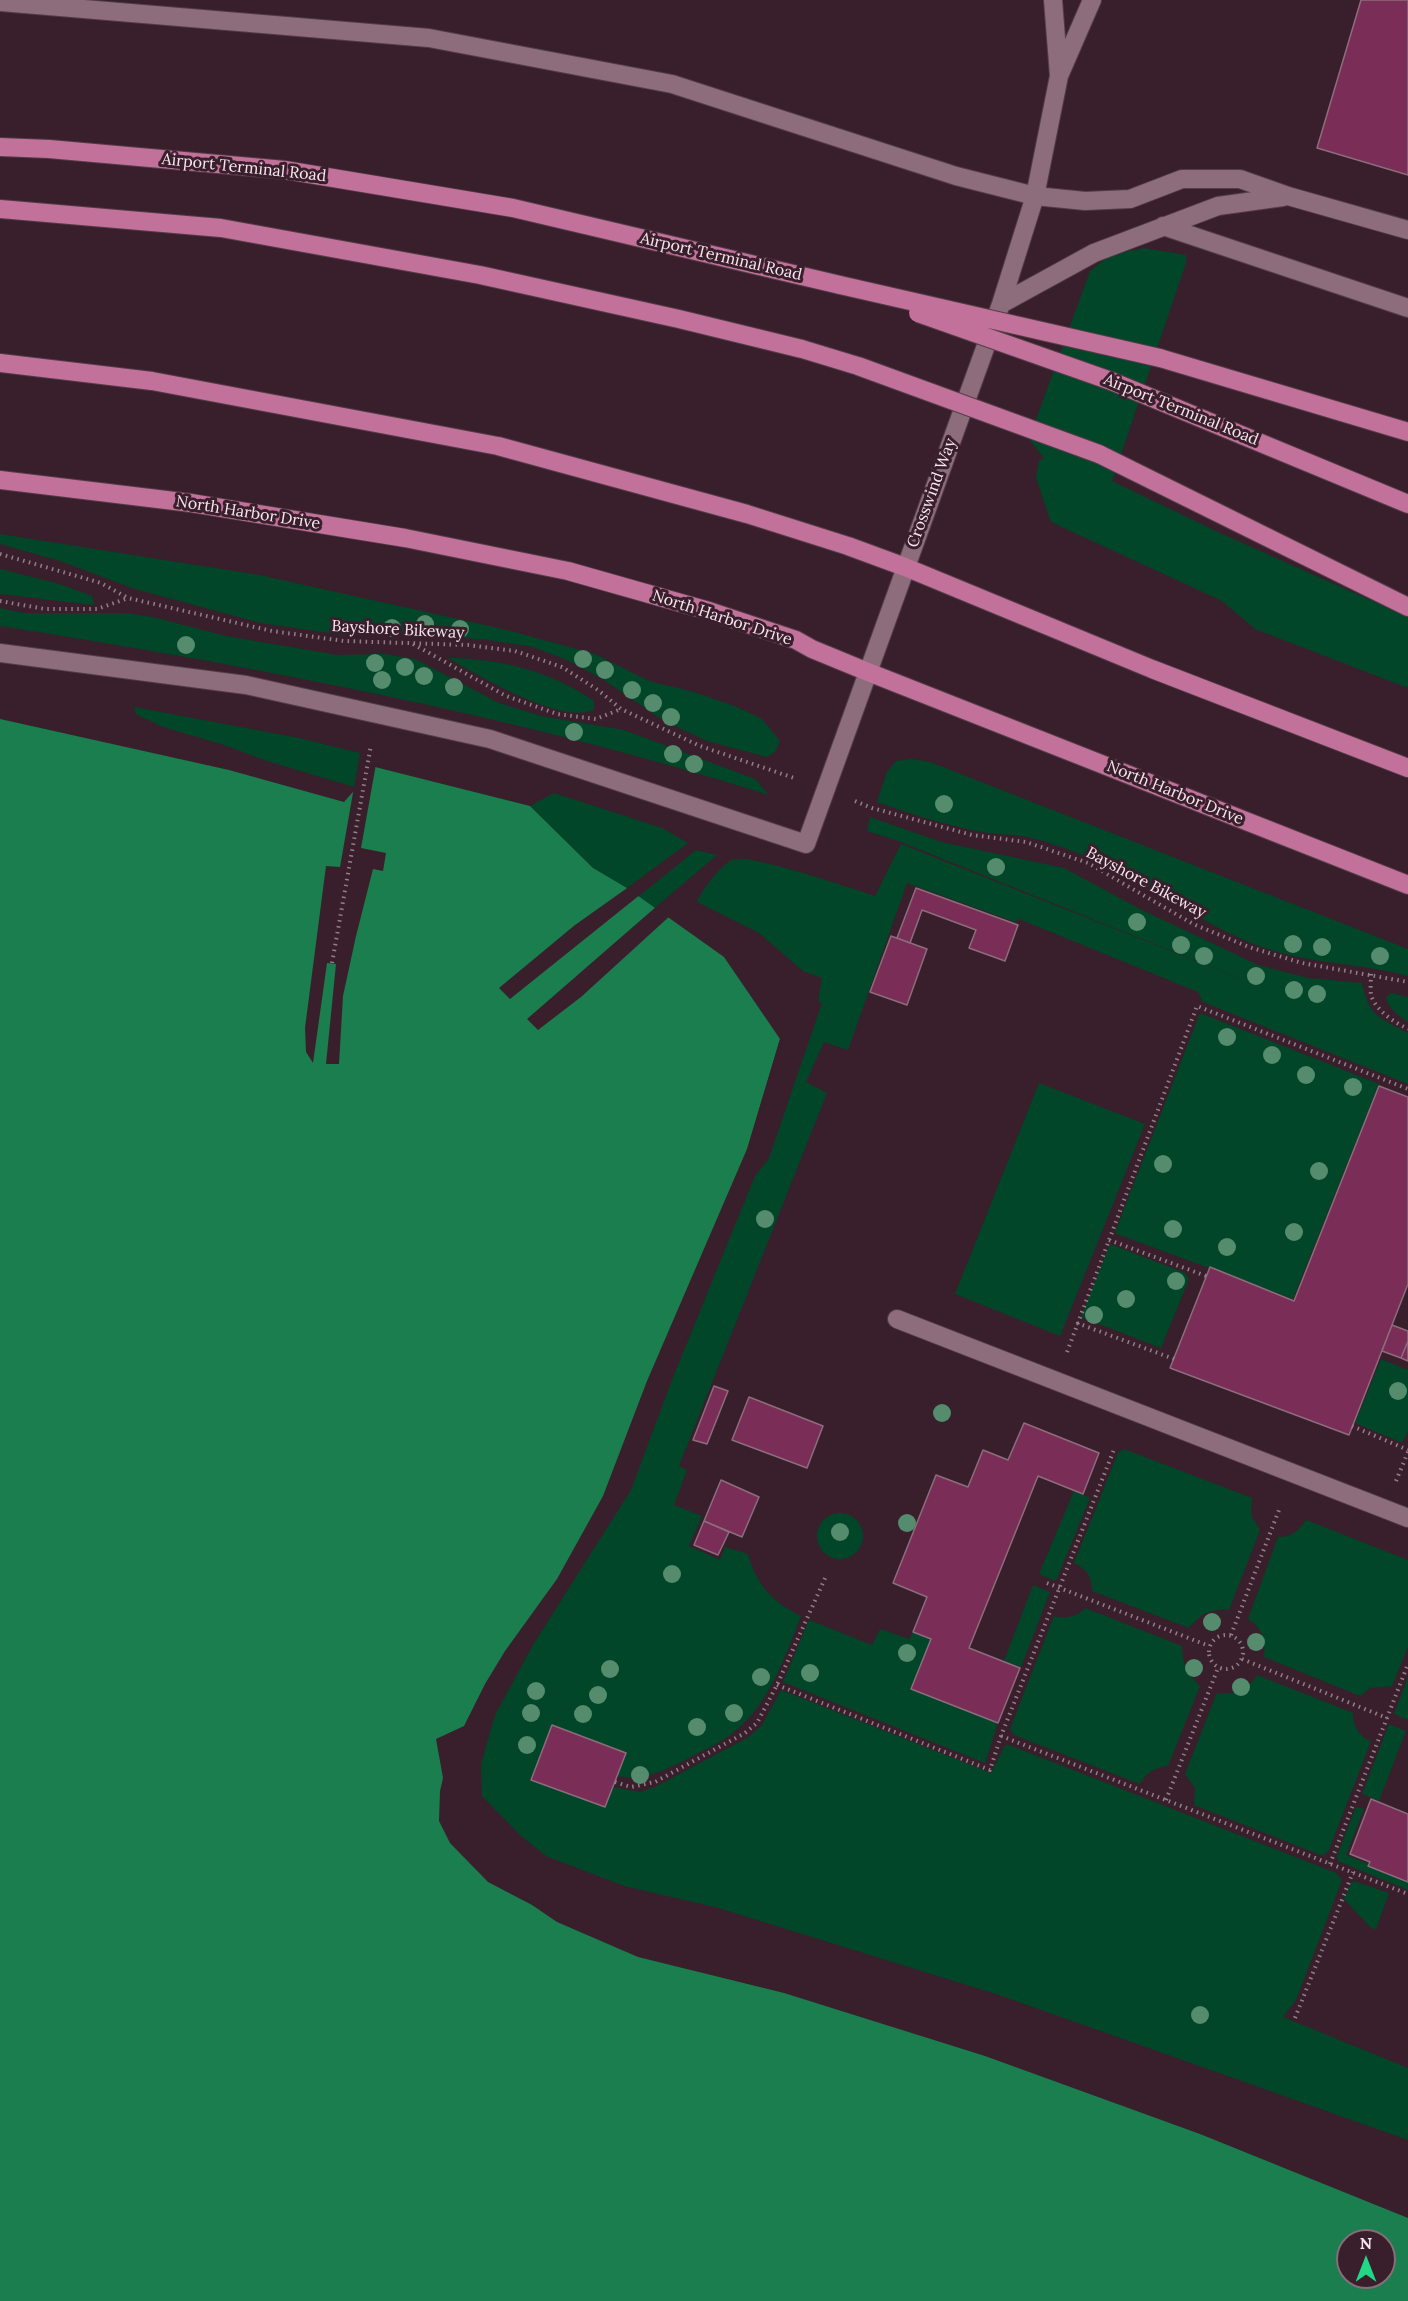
<!DOCTYPE html>
<style>
body{margin:0}
#map{position:relative;width:1408px;height:2301px;overflow:hidden;background:#391f2c;font-family:Lora,serif}
canvas{display:block}
.north{position:absolute;left:1336px;top:2229px;width:60px;height:60px;box-sizing:border-box;background:#391f2c;border:2px solid #856e79;border-radius:50%;rotate:0deg;font-size:16px;font-weight:700;line-height:24px;text-align:center;color:#f8e5ed}
.north::after{content:'';display:block;margin:auto;width:21px;height:27px;background:#20d887;clip-path:polygon(50% 0,100% 100%,50% 72%,0 100%)}
</style>
<div id="map">
<canvas width="1408" height="2301"></canvas>
<div class="north">N</div>
</div>
<script>
const g = document.querySelector('canvas').getContext('2d');
g.lineJoin = 'round';
function paint(path, color) {
  g.fillStyle = color;
  g.fill(path, 'evenodd');
}
function strokePath(path, color, width, dash) {
  g.strokeStyle = color;
  g.lineWidth = width;
  g.lineCap = dash ? 'butt' : 'round';
  g.setLineDash(dash || []);
  g.stroke(path);
}
function label(font, color, halo, rows, align = 'center') {
  g.font = font + ' Lora,serif';
  g.lineWidth = 6;
  g.setLineDash([]);
  g.textBaseline = 'middle';
  g.strokeStyle = halo;
  g.fillStyle = color;
  for (const [text, x, y, turn = 0] of rows) {
    g.save();
    g.translate(x, y);
    g.rotate((+turn || 0) * Math.PI / 180);
    g.textAlign = isNaN(turn) ? turn : align;
    if (halo) g.strokeText(text, 0, 0);
    g.fillText(text, 0, 0);
    g.restore();
  }
}
paint(new Path2D(`
 M1144 248 1186 255V263L1112 481 1220 533 1408 617V688L1255 629 1222 601 1051 522 1036 478 1039 461 1044 458 1029 439 1090 271 1110 255Z
 M0 534 259 575 503 629 595 654 649 681 694 692 737 707 762 719 780 741 775 752 767 757 707 741 664 721 604 680 567 660 533 647 488 640 443 636 343 635 261 623 135 589 63 562 0 544Z
 M0 569 60 584 92 596 94 605 0 594Z
 M0 608 23 613H126L157 618 226 636 337 655 385 654 415 659 499 703 541 716 624 730 755 779 769 795C518 716 259 667 0 626Z
 M447 658C502 659 548 670 594 701V710C560 725 479 675 447 658Z
 M134 707 299 738 360 753 354 787 267 761 224 745 163 727 136 714Z
 M911 759 930 762 1408 949V976C1361 963 1311 964 1265 948 1198 925 1142 877 1075 852 1059 846 1043 840 1027 837 1012 834 996 834 982 832 945 825 911 814 877 802L887 772 896 761Z
 M554 793 662 828 688 843 627 888 593 868 530 806Z
 M870 817 941 842 1064 868 1140 909 1258 965 1308 978 1362 983C1369 1017 1380 1018 1408 1033V1084L1203 1002 1198 992 1019 919 1015 922 907 883 848 1050 824 1042 806 1082 827 1093 679 1466 687 1470 674 1505 702 1516 689 1546 720 1560 725 1547 748 1554C756 1584 773 1603 801 1616 785 1656 770 1703 735 1731 722 1743 703 1750 687 1759 664 1771 644 1781 617 1776L626 1753 552 1725 561 1790 605 1807 613 1787 640 1792 655 1787 747 1738 762 1725 781 1690 991 1773 1005 1745H1009L1336 1873 1342 1880 1296 2000 1283 2017 1408 2068V2140L999 1995 715 1907 624 1886 546 1856 520 1835 482 1796 481 1764 495 1715 533 1645 631 1490 672 1380 755 1176 769 1158 822 1003 818 1001 822 978 803 971 759 933 697 902C702 890 720 866 732 860 750 853 852 889 875 896L901 844 1274 992 901 842 867 831Z
 M696 850 717 855 610 946 551 967Z
 M1391 993 1408 997V1022C1398 1016 1389 1009 1386 997Z
 M1200 1013 1379 1084 1293 1299 1117 1234 1115 1232Z
 M1039 1083 1145 1124 1060 1336 955 1294Z
 M1110 1244 1185 1273 1189 1279 1161 1348 1081 1317Z
 M1381 1359 1408 1370V1432L1403 1441 1400 1442 1355 1423Z
 M1124 1449 1252 1498 1251 1515 1260 1530 1229 1610C1211 1608 1200 1614 1189 1628L1092 1591C1092 1577 1087 1569 1074 1563L1118 1453Z
 M1074 1491 1090 1498 1056 1581 1039 1574Z
 M817 1536a23 23 0 1 1 46 0a23 23 0 1 1-46 0Z
 M1306 1520 1408 1560V1647L1392 1686 1370 1688 1360 1696 1264 1657C1266 1641 1263 1628 1248 1619L1278 1537C1292 1537 1298 1531 1306 1520Z
 M1033 1585 1050 1592 1021 1667 1004 1661Z
 M1085 1608 1182 1646C1182 1663 1187 1675 1200 1686L1168 1766C1156 1767 1145 1773 1140 1784L1014 1735 1010 1729 1054 1616C1065 1619 1078 1617 1085 1608Z
 M809 1620 872 1645 880 1629 909 1639 913 1632 931 1639 912 1689 998 1723 985 1763 783 1682Z
 M1257 1675 1353 1713C1352 1725 1360 1737 1371 1741L1329 1850 1323 1856 1194 1805 1195 1788 1185 1774 1217 1693C1231 1696 1250 1689 1257 1675Z
 M1408 1677V1720L1394 1714Z
 M1389 1724 1406 1731 1379 1801 1362 1794Z
 M1356 1807 1364 1809 1346 1855 1408 1880V1890L1338 1861 1337 1856Z
 M1354 1881 1389 1893 1376 1929 1371 1928 1344 1899 1351 1883Z`), '#014628');
paint(new Path2D(`
 M0 719 229 770 344 802 375 767 530 806 593 868 627 888 724 957 780 1039 735 1191 606 1516 493 1690 460 1793 477 1826 523 1874 617 1920 1408 2185V2301H0ZM1348 2241H1384V2277H1348Z`), '#1a7e4e');
paint(new Path2D(`
 M376 764 361 848 386 853 383 871 373 869 356 936 343 996 339 1064H326L336 964 327 963 313 1063 306 1052 305 1028 326 866 340 867 354 787Z
 M630 886 641 894 510 999 499 988 575 925Z
 M657 906 671 915 581 997 538 1030 527 1019Z
 M782 1037 738 1192 608 1517 496 1691 463 1793 480 1824 525 1872 618 1917 964 2021 1408 2182V2218L1200 2134 985 2056 784 1993 638 1957 557 1922 532 1905 488 1882 450 1843 439 1821 440 1791 443 1778 436 1739 464 1726 485 1684 505 1651 557 1579 603 1496 647 1381 747 1149 780 1039Z`), '#391f2c');
const building = new Path2D(`
 M1361 0H1408V175L1317 148Z
 M916 888 1018 925 1005 961 969 948 976 930 922 910 910 943 897 938Z
 M891 936 927 949 907 1005 870 992Z
 M1379 1086 1408 1097V1284L1349 1435 1170 1368 1210 1267 1294 1301Z
 M1392 1325 1408 1331V1341L1401 1358 1382 1351Z
 M1408 1341V1361L1401 1358Z
 M714 1386 728 1391 707 1444 693 1440Z
 M749 1397 823 1426 807 1468 732 1440Z
 M1024 1423 1099 1453 1083 1494 1038 1476 969 1648 1020 1668 998 1723 911 1689 931 1639 913 1632 927 1597 893 1583 936 1475 968 1487 983 1450 1008 1460Z
 M721 1480 759 1497 742 1537 704 1521Z
 M704 1521 729 1532 718 1555 694 1545Z
 M552 1725 626 1753 605 1807 531 1780Z
 M1371 1799 1408 1814V1882L1368 1866 1370 1862 1350 1854Z`);
paint(building, '#792d57');
strokePath(building, '#8d6d7c', 1.5);
const minor = new Path2D(`
 M1053 0 1059 76 1092 0
 M0 2 429 38 672 84 956 176 1035 196 1085 201 1130 199 1182 179H1240L1288 196 1408 230
 M1163 226 1408 308
 M1001 304 1094 253 1218 206 1283 197
 M0 653 246 685 490 739 806 844 1001 304 1035 196 1059 76
 M897 1319 1408 1518`);
const major = new Path2D(`
 M0 147 49 149 285 170 513 208 840 285
 M0 209 221 228 480 275 679 319 802 349
 M1160 358 1408 432
 M0 363 152 381 498 446 747 514 848 546 905 567 1152 669 1408 768
 M1111 381 1408 504
 M1099 454 1408 607
 M0 480 191 503 405 538 568 571 709 611 796 640 812 649 868 672 1408 885`);
strokePath(minor, '#533d48', 20);
strokePath(major, '#533d48', 20);
strokePath(new Path2D(`
 M0 554 101 583 128 598 272 631 344 641 468 645 515 651 562 667 598 690 621 709 700 746 797 779
 M0 601 45 609H97L128 598
 M413 644 506 696 557 714 596 719 621 709
 M855 801 872 808 972 835 1026 842 1088 863 1193 924 1249 947 1302 963 1408 982
 M332 963 371 745
 M1371 974C1371 981 1370 989 1371 995 1376 1011 1394 1022 1408 1029
 M1109 1240 1206 1276
 M1077 1323 1174 1359
 M1067 1352 1197 1006 1408 1089
 M1352 1426 1408 1450
 M1396 1481 1408 1452
 M1047 1583 1209 1646
 M1209 1652a17 17 0 1 1 34 0a17 17 0 1 1-34 0Z
 M1231 1635 1279 1510
 M1242 1659 1387 1718
 M777 1685 990 1770 1001 1736 1115 1447
 M1001 1736 1408 1894
 M615 1782 631 1787 655 1782 745 1733 757 1723 777 1685 827 1574
 M1166 1800 1218 1668
 M1330 1864 1408 1664
 M1295 2018 1353 1872`), '#957e89', 4, [1.5, 4.5]);
strokePath(minor, '#8d6d7c', 18);
strokePath(major, '#c1719a', 18);
const majorBridge = new Path2D(`
 M840 285 1160 358
 M918 313 1111 381
 M802 349 858 366 1099 454`);
strokePath(majorBridge, '#533d48', 20, []);
strokePath(majorBridge, '#c1719a', 18);
g.fillStyle = '#548c6d';
for (const [x, y] of [
 [425,624],
 [392,628],
 [460,629],
 [186,645],
 [583,659],
 [375,663],
 [405,667],
 [605,670],
 [424,676],
 [382,680],
 [454,687],
 [632,690],
 [653,703],
 [671,717],
 [574,732],
 [673,754],
 [694,764],
 [944,804],
 [996,867],
 [1137,922],
 [1293,944],
 [1181,945],
 [1322,947],
 [1204,956],
 [1380,956],
 [1256,976],
 [1294,990],
 [1317,994],
 [1227,1037],
 [1272,1055],
 [1306,1075],
 [1353,1087],
 [1163,1164],
 [1319,1171],
 [765,1219],
 [1173,1229],
 [1294,1232],
 [1227,1247],
 [1176,1281],
 [1126,1299],
 [1094,1315],
 [1398,1391],
 [942,1413],
 [907,1523],
 [840,1532],
 [672,1574],
 [1212,1622],
 [1256,1642],
 [907,1653],
 [1194,1668],
 [610,1669],
 [810,1673],
 [761,1677],
 [1241,1687],
 [536,1691],
 [598,1695],
 [531,1713],
 [734,1713],
 [583,1714],
 [697,1727],
 [527,1745],
 [640,1775],
 [1200,2015]
]) {
  g.beginPath();
  g.arc(x, y, 9, 0, 2 * Math.PI);
  g.fill();
}
label('16px', '#f8e5ed', '#391f2c', [
 ["Airport Terminal Road",244,168,6],
 ["Airport Terminal Road",721,257,13],
 ["Airport Terminal Road",1181,410,22],
 ["Crosswind Way",932,493,-70],
 ["North Harbor Drive",248,513,9],
 ["North Harbor Drive",722,618,18],
 ["Bayshore Bikeway",398,630,3],
 ["North Harbor Drive",1175,793,22],
 ["Bayshore Bikeway",1146,883,28]
]);
</script>
